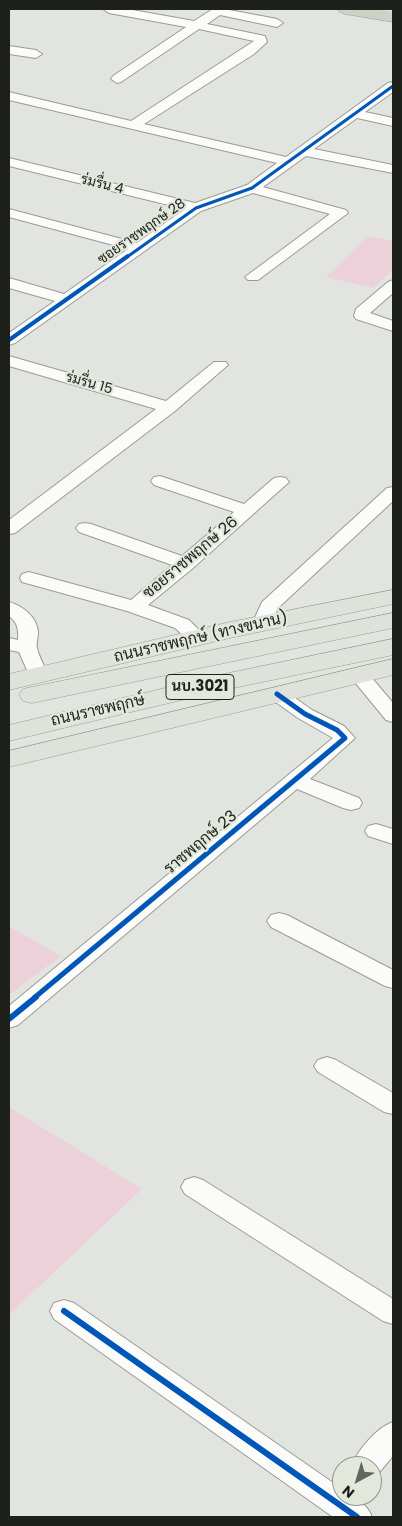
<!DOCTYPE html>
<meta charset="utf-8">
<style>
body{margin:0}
#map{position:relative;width:402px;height:1526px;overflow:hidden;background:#e2e5df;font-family:Poppins,sans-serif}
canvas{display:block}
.frame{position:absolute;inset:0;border:10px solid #1e201b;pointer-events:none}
.north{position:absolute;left:332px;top:1456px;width:50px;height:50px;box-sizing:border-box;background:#e2e8dc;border:1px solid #94988f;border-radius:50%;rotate:219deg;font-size:14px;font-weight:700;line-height:20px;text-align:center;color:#1e201b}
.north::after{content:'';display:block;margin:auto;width:18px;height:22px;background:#636560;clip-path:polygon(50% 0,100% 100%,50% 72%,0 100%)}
</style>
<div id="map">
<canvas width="402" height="1526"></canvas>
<div class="frame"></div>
<div class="north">N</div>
</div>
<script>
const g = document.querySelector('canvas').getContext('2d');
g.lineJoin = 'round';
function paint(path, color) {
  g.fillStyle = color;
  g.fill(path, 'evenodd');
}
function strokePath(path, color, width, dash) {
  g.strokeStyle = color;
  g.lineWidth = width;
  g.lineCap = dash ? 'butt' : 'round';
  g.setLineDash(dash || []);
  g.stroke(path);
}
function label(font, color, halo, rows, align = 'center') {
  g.font = font + ' Poppins,Sarabun,sans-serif';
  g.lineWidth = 4.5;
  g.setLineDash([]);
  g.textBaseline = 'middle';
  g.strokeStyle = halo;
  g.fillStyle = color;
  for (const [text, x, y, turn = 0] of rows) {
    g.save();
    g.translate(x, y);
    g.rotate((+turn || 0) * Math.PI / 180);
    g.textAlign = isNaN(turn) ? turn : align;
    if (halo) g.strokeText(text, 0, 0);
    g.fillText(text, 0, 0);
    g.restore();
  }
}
paint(new Path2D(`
 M367 236 393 241V270L373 288 326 277Z
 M10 927 61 956 9 995V928Z
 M9 1107 142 1189 9 1315Z`), '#ecd1da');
const minor = new Path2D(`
 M103 9H127L194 21 213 9H224L277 19 283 23 277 27 220 15 207 24 265 36 267 42 254 54 144 124 286 157 388 83 393 82V92L365 112 393 118V126L357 118 314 149 393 165V173L306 156 263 187 346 210 348 213 258 280H248L245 277 330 214 253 193 201 211 15 343 9 345V333L55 301 9 288V278L64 294 128 249 9 217V209L137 243 185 209 9 166V158L195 203 247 185 277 163 9 100V92L131 121 254 41 199 29 121 82 117 83 111 79 113 76 186 27 109 13Z
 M9 46 36 50 42 54 36 58 9 54Z
 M393 280V293L370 313 393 321V331L356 319 354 316 356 309 388 282Z
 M9 356 166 401 214 362H226L228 365 175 411 15 533 9 534V520L156 409 9 366Z
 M160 476 244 504 274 478 280 477 286 478 289 482 193 568 148 605 189 620 207 638 204 642 197 644 190 642 175 628 127 611 22 582 20 578 22 574 29 572 131 600 172 565 79 532 76 528 79 524 85 523 91 524 182 556 234 512 154 485 151 481 154 477Z
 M393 487V501L278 608 269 628 262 630 255 628 252 624 262 602 387 488Z
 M9 602C23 606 37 617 38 632 38 638 36 644 37 648 39 657 45 667 48 675L45 679 38 681 31 679 19 652 9 650V638L18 640C19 629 17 622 9 616Z
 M359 669 366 671 393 703V722L386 720 349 675 352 671Z
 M277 688 284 690 312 710 344 726 355 738 310 779 359 798 362 803 359 808 351 810 343 808 297 789 18 1025 9 1028V1006L333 738 298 718 270 698 267 694 270 690Z
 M376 824 393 829V844L368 836 365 831 368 826Z
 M279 913 287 915 393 970V988L385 986 271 927 267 921 271 915Z
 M327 1057 336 1060 393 1093V1114L384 1112 318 1072 314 1066 318 1060Z
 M194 1177 203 1180 393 1299V1324L383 1321 185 1194 181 1187 185 1180Z
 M64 1300 74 1303 342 1489V1496C356 1496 367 1504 372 1517H333L54 1319 50 1311 54 1303Z
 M393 1422V1456L377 1475 372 1477V1466H351C359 1449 376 1428 393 1422Z`);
const major = new Path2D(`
 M377 9H393V15L379 12Z
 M393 590V604L230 638 9 690V674L230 622Z
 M393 613V628L32 703 23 701 19 695 23 689 32 687Z
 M393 639V655L224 690 9 741V725L224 674Z
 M393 659V675L9 767V751Z`);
const highway = new Path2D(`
 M337 9H371L393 12V22L345 14 340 12Z`);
strokePath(minor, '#999b96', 2);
strokePath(major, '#969c8e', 1);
strokePath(highway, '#969c8e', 1);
paint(minor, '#fbfbfa');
paint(major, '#dfe2db');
paint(highway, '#cdd1c6');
strokePath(new Path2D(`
 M127 257 196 208 252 188 393 86`), '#0057b8', 3);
strokePath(new Path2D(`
 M9 340 128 256`), '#0057b8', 4);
strokePath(new Path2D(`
 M34 998 345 738 337 730 305 714 277 694`), '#0057b8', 5);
strokePath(new Path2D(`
 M9 1019 36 997
 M64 1311 357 1517`), '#0057b8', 6);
label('14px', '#1e201b', '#e2e8dc', [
 ["ร่มรื่น 4",102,185,14],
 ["ซอยราชพฤกษ์ 28",142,232,-35],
 ["ร่มรื่น 15",89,384,16]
]);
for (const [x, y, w] of [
 [200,687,68]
]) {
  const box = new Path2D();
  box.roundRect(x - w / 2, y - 12.5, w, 25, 4);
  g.fillStyle = '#e2e8dc';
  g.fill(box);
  strokePath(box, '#1e201b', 1);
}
label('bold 15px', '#1e201b', null, [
 ["นบ.3021",200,687]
]);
label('16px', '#1e201b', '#e2e8dc', [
 ["ซอยราชพฤกษ์ 26",191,558,-40],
 ["ถนนราชพฤกษ์ (ทางขนาน)",201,638,-13],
 ["ถนนราชพฤกษ์",98,711,-13],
 ["ราชพฤกษ์ 23",201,843,-40]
]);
</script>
